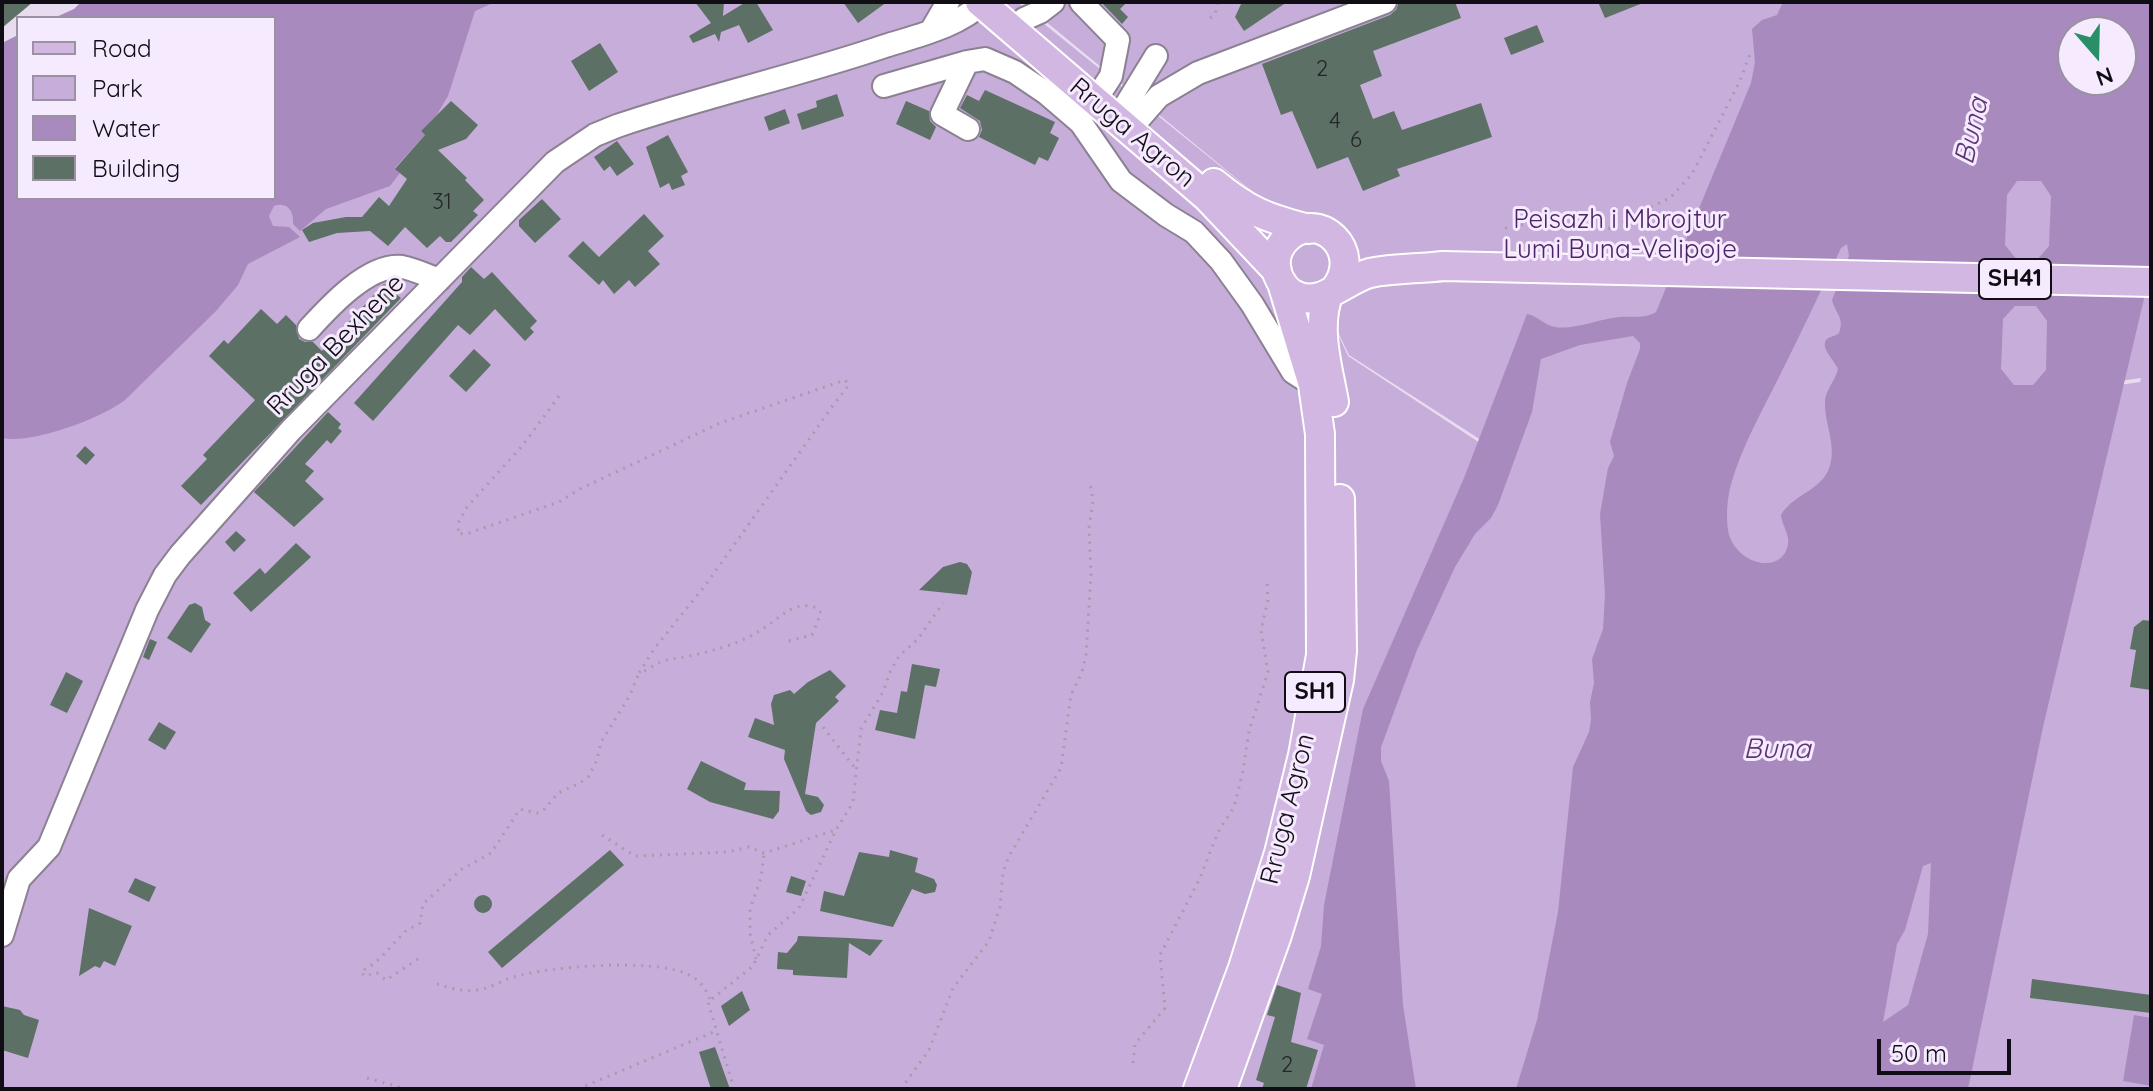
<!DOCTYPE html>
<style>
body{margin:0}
#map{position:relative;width:2153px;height:1091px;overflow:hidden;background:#e8dcf0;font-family:Quicksand,sans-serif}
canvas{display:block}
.frame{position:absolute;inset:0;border:4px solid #110d14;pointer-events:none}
.legend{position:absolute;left:16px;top:16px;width:260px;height:184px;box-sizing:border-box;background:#f5eafe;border:2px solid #9a92a0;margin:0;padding:10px 14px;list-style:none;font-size:24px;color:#110d14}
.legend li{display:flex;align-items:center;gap:16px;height:40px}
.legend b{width:40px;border:2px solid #9a92a0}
.north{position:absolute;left:2057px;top:16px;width:80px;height:80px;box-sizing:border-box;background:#f5eafe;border:2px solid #9a92a0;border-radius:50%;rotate:160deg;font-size:22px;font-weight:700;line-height:32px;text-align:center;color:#110d14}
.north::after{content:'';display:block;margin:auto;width:28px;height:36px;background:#2a8e69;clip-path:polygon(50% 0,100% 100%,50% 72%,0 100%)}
.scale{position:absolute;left:1877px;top:1039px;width:134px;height:36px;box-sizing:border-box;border:4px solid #110d14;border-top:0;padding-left:10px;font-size:24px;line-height:28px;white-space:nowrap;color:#110d14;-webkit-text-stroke:6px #f5eafe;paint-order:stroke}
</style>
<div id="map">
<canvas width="2153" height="1091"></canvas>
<div class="frame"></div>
<ul class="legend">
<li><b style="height:10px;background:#d1b7e2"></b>Road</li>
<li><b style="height:22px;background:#c7add9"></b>Park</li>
<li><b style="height:22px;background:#a98abf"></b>Water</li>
<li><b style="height:22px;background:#5c7066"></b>Building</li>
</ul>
<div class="north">N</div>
<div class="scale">50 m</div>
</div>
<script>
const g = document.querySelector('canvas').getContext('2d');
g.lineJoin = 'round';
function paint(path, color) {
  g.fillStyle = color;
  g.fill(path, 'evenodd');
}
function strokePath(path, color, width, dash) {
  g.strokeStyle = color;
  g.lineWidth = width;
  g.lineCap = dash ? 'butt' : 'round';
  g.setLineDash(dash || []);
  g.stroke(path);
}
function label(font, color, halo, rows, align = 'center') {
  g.font = font + ' Quicksand,sans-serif';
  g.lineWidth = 6;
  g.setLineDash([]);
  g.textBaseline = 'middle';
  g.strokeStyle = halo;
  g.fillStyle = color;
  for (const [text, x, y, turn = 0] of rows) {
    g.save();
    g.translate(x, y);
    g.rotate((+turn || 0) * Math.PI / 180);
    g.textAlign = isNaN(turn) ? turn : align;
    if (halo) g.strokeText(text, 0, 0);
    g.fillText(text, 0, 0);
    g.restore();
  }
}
paint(new Path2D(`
 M380 2H1017L1287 220 1022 2H2151V1089H2V294L274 198ZM2073 32H2121V80H2073ZM1314 282 1349 355 1481 440 1480 443 1348 356ZM2141 378 2140 382 2044 396V392Z`), '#c7add9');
paint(new Path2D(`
 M81 2H495L475 11 448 96 436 116 421 131 425 135 395 168 400 173 390 186 326 209 300 231 293 224C294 212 288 201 274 206L269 216 273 226 289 227 300 237 248 264 238 285 216 311 125 400C100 419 33 444 2 438V43L18 35V198H274V18H54L74 9Z
 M1783 2H2151V269L2043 727 1968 1089H1516L1537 1020 1558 912 1573 767 1589 732 1591 720 1590 702 1594 683 1592 659 1603 629 1605 595 1600 514 1608 468 1614 456 1610 442 1627 383 1640 349V343L1633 336 1580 345 1541 359 1532 412 1498 505 1491 518 1475 534 1455 567 1417 650 1381 747V761L1389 781 1403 1005 1416 1089H1311L1324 1045 1307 1039 1322 994 1308 989 1321 946 1324 905 1363 709 1464 478 1527 314C1538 316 1544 325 1555 327 1575 330 1598 319 1619 317 1632 316 1645 319 1656 312L1751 83 1755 62 1752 29 1762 20 1777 15ZM2073 32H2121V80H2073ZM2017 181H2041L2051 196 2049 246 2036 261 2017 260 2005 245 2007 195ZM1847 244 1849 256 1832 300C1835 313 1845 318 1839 333 1836 336 1831 336 1827 339 1819 347 1835 361 1838 369 1835 382 1824 391 1825 404 1825 427 1839 450 1827 473 1816 492 1792 496 1781 515 1782 525 1790 535 1788 545 1781 577 1733 563 1728 530 1726 515 1727 497 1732 481 1742 447 1761 413 1777 381 1799 337 1820 293 1841 248ZM2015 306H2036L2047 321 2046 370 2033 385H2014L2001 369 2003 319ZM1931 863 1928 934 1908 1005 1883 1022 1897 944 1905 930 1923 866Z
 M2134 1015 2151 1018V1086L2123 1081Z`), '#a98abf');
paint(new Path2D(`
 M2 2H33L2 28Z
 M695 2H724L723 16 746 2H756L773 30 748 43 739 25 721 32 719 42 715 34 693 43 689 36 711 23Z
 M843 2H887L858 23Z
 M1101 2H1127L1120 9 1128 17 1122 24Z
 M1242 2H1287L1244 31 1235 17Z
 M1399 2H1455L1461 18 1373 51 1382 76 1360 85 1373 119 1394 111 1402 130 1481 103 1492 137 1397 169 1400 176 1363 191 1348 157 1317 169 1292 111 1281 115 1262 64 1390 15 1396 10Z
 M1598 2H1643V3L1605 18Z
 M1537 25 1544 42 1511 55 1504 38Z
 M600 43 618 72 589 91 571 61Z
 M985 90 1055 122 1050 133 1059 138 1048 161 1039 157 1035 165 979 137 982 130 980 121 960 108 967 95 979 101Z
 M837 94 844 116 802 130 797 114 817 107 816 101Z
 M451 101 478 125 466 139 438 150 467 178 465 180 484 200 473 211 478 215 451 242H446L440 236 427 248 405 227 388 246 370 231 337 233 309 242 302 230 313 223 346 217H362L379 197 389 206 407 179 395 169 425 135 421 131Z
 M906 101 929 111 930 121 936 127 930 140 896 124Z
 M785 109 790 123 769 131 764 117Z
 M668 135 688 172 681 176 685 185 672 190 669 183 660 188 646 147Z
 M617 141 634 164 617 176 610 166 604 171 594 157Z
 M542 199 561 219 535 243 519 226V220Z
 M644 214 664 236 648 251 660 264 635 287 629 280 614 294 603 280 599 285 568 256 583 241 599 257Z
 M471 267 484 279 492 272 537 321 530 328 534 332 525 341 495 309 470 335 458 325 373 421 354 403 462 282V277Z
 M384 284 401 298 201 505 181 486 207 459 203 455 255 400 209 356 224 340 228 344 261 309 277 324 286 315 296 325 299 339 305 342H313L322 351Z
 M474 349 491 365 466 392 449 376Z
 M328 412 341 424 338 428 342 431 331 444 327 440 305 464 314 471 305 481 324 499 294 527 254 492Z
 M85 446 95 455 86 465 76 456Z
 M236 531 246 540 234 552 225 542Z
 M296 543 311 557 251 612 233 593 260 568 265 574Z
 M960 562 967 564 972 572 967 595 919 590 943 567Z
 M195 603 202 607 205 620 211 624 191 653 167 638 189 605Z
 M2143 620 2151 621V690L2130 687 2136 650 2130 649 2134 627Z
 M150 639 157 642 149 660 143 657Z
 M912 664 940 669 936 687 925 685 915 739 875 730 880 710 897 713 901 691 907 692Z
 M830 670 846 686 835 697 839 701 816 723 805 794 818 797 824 805 821 812 811 815 806 811 784 759 785 750 748 737 755 718 774 725 771 704 774 695 790 690 794 694 808 682Z
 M66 672 83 681 67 713 50 705Z
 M159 722 176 732 165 750 148 740Z
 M701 761 746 783 744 790 780 791 779 811 773 819 710 802 687 789Z
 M610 850 624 865 502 968 488 952Z
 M890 850 918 858 915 872 934 879 937 885 935 892 925 894 912 889 893 927 820 911 824 891 844 896 859 852 889 857Z
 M791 876 806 881 801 896 786 892Z
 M135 878 156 887 149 902 128 892Z
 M474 904a9 9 0 1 1 18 0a9 9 0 1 1-18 0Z
 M89 908 132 926 115 966 104 961 100 968 95 966 79 976Z
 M798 936 849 938 883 940 870 956 849 943 847 978 793 975V970L777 969 778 952 787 953 797 941Z
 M2032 979 2151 995V1013L2030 998Z
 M1277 985 1301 993 1291 1042 1318 1050 1306 1089H1262L1264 1083 1256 1080 1275 1017 1267 1015Z
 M742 991 750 1010 729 1026 721 1006Z
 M2 1006 20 1010 24 1015 39 1020 28 1058 2 1050Z
 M715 1047 730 1089H711L699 1052Z`), '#5c7066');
const minor = new Path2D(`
 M1081 2 1118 40 1111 76 1102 90
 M1024 19 1040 12 1053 2
 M931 31 948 2
 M967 62 942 114 968 129
 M884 86 967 62 985 59 1015 72 1046 93 1081 123 1121 181 1166 215 1194 232 1221 261 1252 304 1293 372 1313 385
 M1124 108 1156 56
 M1138 120 1159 96 1198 73 1385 2
 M309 329C329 307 369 263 402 267 414 269 428 276 439 280
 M2 935 19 879 49 847 147 610 165 575 180 555 291 430 555 162 595 135 617 126C705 96 797 76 885 46 920 35 957 27 984 2`);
const major = new Path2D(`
 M980 2 1207 197 1277 271
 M1214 183C1248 211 1266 218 1309 229
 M1335 289C1365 251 1318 207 1286 239 1277 248 1274 261 1277 273 1280 281 1284 288 1291 293 1319 311 1344 280 1370 273 1394 268 1419 269 1443 266L2151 282
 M1329 293C1315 327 1328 368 1334 402
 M1198 1089 1243 968 1279 853 1303 755 1321 655 1320 434 1313 385 1282 283
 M1222 1089 1277 935 1295 876 1339 680 1342 651 1340 499`);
strokePath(minor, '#8b8193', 26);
strokePath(major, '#fff', 32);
strokePath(new Path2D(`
 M1210 18 1215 14 1218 2
 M1505 228 1520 225 1557 223 1606 229 1618 226 1634 215 1670 198 1692 174 1739 83 1750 54
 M559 396 523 445 467 507 459 522 458 534 469 533 559 502 580 489 720 423 845 380 849 385 834 404 707 583 654 649 639 673C649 670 657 662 667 660 702 654 737 647 767 626 783 615 796 600 817 608L821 613 812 635 785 642
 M823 727 855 768
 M853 801 861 729 883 692 890 672 899 656 918 639 943 603
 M602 835 635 856 727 852 749 847 764 853 836 830
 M418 959 386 980 377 973 364 976 361 971C380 963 389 947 404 933 408 928 415 927 420 923L423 904 462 869 491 853 520 809 537 813 543 811 558 793 580 783 589 776 597 760 601 742 630 695 639 673
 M756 959 750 933V909L761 878 764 853
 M437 984C450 988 464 992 479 990 491 988 502 980 514 977 549 966 652 959 685 973 698 978 705 987 710 999
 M1133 1063 1135 1044 1165 1008 1160 955 1200 878 1218 832 1234 807 1243 771 1249 731 1268 672 1261 630 1268 600 1267 583
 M367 1078 406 1089
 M578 1089 716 1031
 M734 1089 708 1002 753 966 768 935 799 908 836 830 852 804
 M901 1089 929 1050 953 988 989 941 1000 907 1003 872 1009 856 1061 768 1071 695 1082 672 1086 655 1091 575 1089 528 1093 501 1090 483`), '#a59cac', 3, [2, 6]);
strokePath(minor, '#fff', 22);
strokePath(major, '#d1b7e2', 28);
label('22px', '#242628', null, [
 ["2",1322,69],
 ["4",1335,121],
 ["6",1356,140],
 ["31",442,202],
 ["2",1287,1065]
]);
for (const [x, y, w] of [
 [2015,279,72],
 [1315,692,60]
]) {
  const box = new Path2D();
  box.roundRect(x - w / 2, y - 20, w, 40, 6);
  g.fillStyle = '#f5eafe';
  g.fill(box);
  strokePath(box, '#110d14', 2);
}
label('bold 24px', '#110d14', null, [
 ["SH41",2015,279],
 ["SH1",1315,692]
]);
label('26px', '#110d14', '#f5eafe', [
 ["Rruga Agron",1132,133,40],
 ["Rruga Bexhene",336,345,-46],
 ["Rruga Agron",1288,809,-76]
]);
label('26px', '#4d2465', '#f5eafe', [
 ["Peisazh i Mbrojtur",1620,220],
 ["Lumi Buna-Velipoje",1620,250]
]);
label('italic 28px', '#5d3476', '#f5eafe', [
 ["Buna",1972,131,-77],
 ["Buna",1777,750]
]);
</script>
